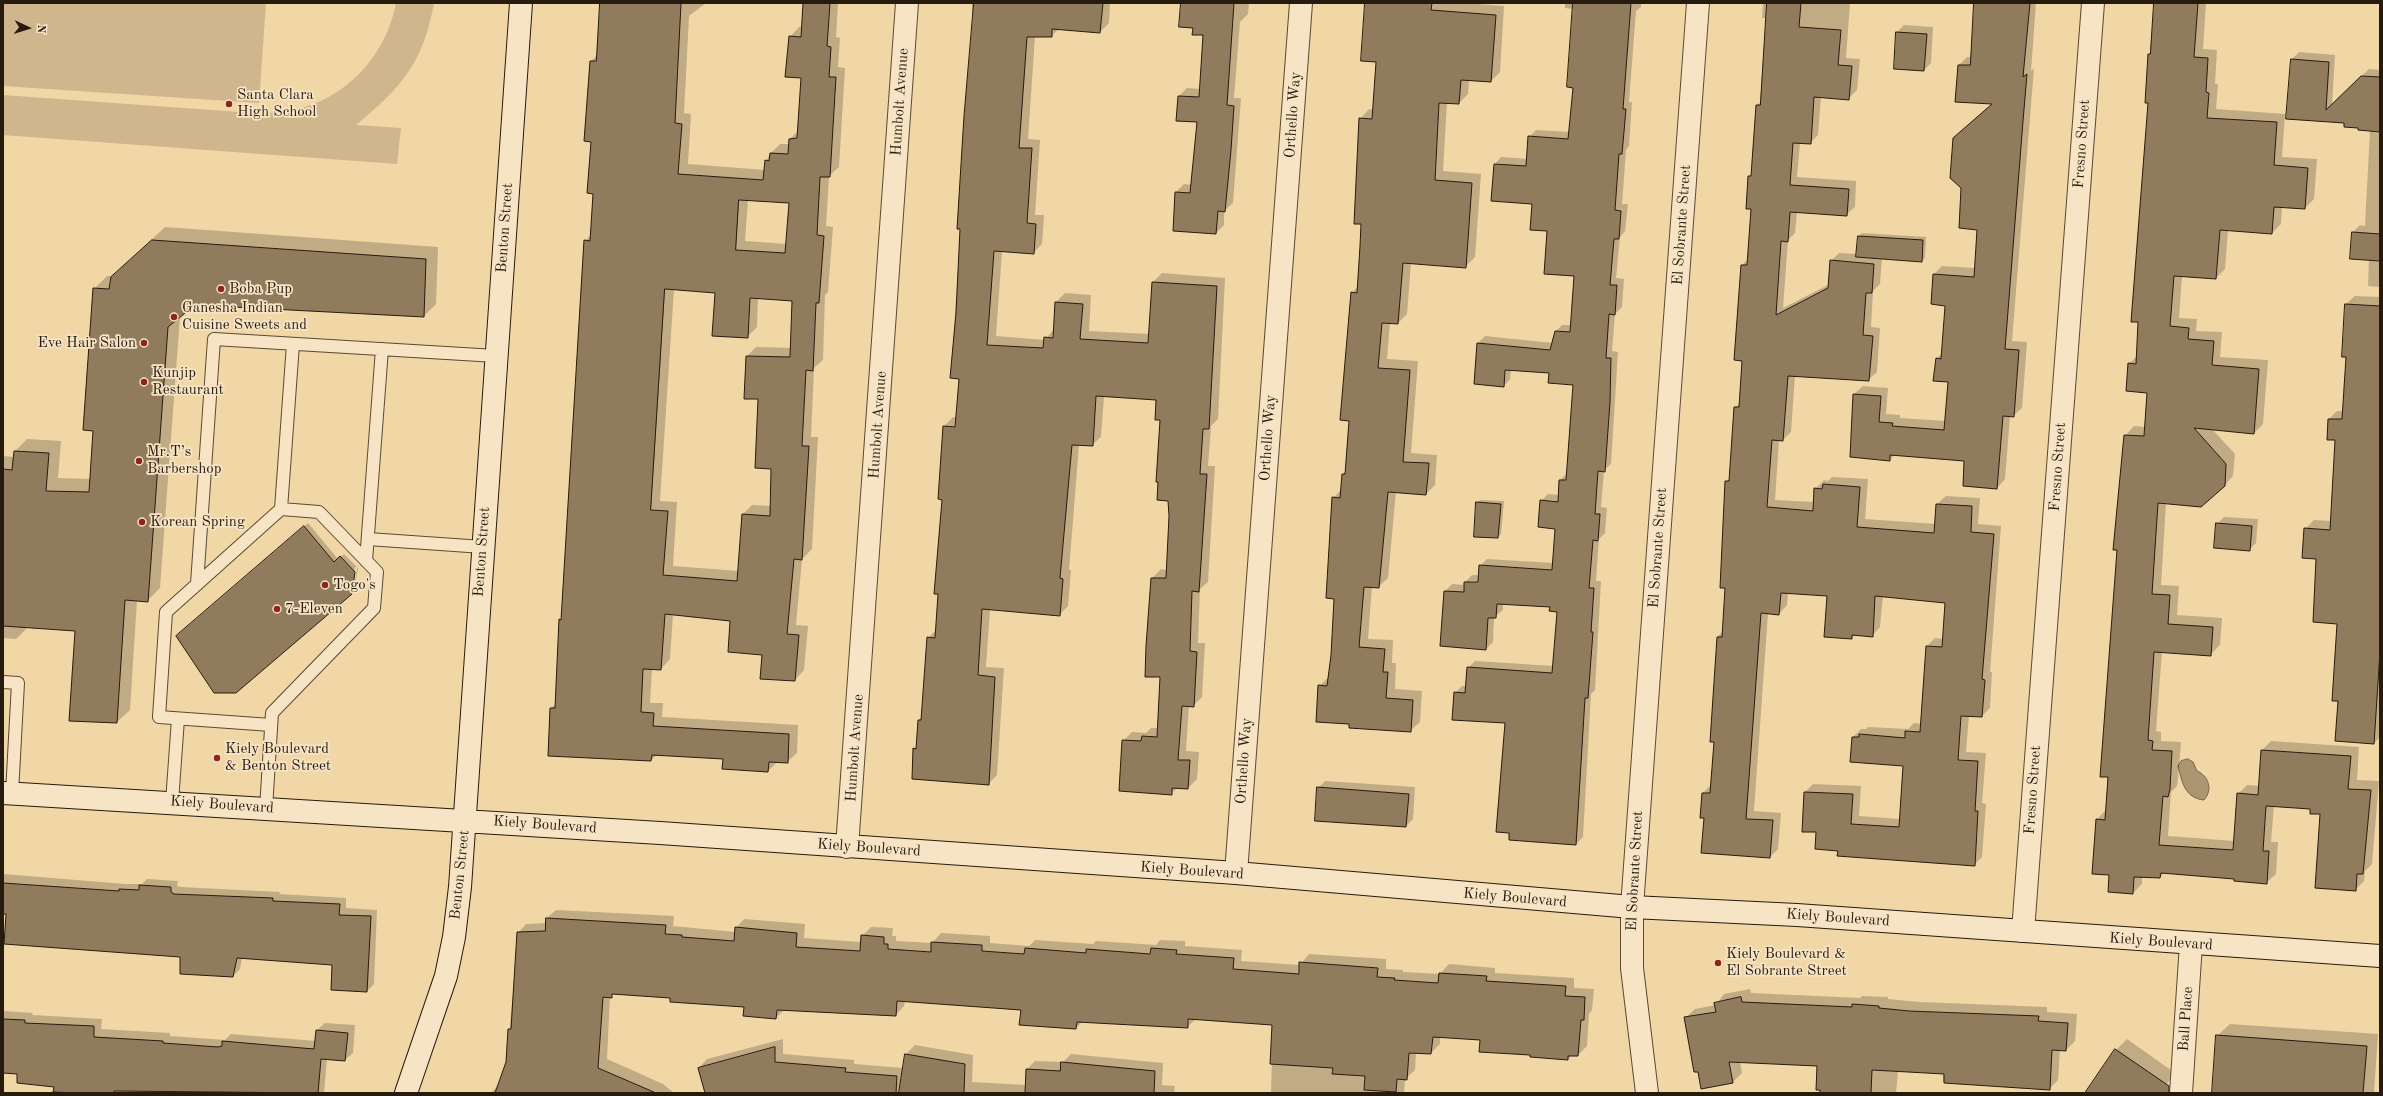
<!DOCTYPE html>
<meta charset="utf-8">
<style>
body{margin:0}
#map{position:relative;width:2383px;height:1096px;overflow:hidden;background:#f1d6a6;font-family:"Old Standard TT",serif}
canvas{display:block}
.frame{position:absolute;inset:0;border:4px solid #271a0e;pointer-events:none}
.north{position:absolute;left:8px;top:8px;width:40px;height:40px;-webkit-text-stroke:3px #f6e4c5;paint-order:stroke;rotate:94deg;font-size:11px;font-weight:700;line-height:16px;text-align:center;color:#271a0e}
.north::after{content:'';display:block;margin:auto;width:14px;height:18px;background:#271a0e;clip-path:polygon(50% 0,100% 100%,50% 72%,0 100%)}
</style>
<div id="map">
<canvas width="2383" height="1096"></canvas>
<div class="frame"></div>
<div class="north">N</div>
</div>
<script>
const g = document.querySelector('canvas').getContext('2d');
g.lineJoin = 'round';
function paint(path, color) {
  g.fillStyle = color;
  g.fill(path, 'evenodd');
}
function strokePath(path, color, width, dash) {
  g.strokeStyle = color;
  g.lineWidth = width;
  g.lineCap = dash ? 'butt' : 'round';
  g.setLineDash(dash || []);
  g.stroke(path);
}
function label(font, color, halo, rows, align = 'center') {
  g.font = font + ' "Old Standard TT",serif';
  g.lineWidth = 3.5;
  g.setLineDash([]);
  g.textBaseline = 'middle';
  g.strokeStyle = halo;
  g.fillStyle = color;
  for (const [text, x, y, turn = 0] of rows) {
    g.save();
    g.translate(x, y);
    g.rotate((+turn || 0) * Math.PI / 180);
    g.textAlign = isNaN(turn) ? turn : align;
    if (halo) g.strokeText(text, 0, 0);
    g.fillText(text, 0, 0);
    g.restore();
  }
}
paint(new Path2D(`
 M3 3H266L259 103 3 86Z
 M396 3H434C423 63 402 87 356 125L401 128 397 164 3 135V95L253 113C271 113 288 113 305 107 352 93 387 51 396 3Z`), '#cfb68c');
const water = new Path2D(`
 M2188 759 2193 762 2197 771C2209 776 2213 790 2204 800 2184 798 2182 781 2178 766L2181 761Z`);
paint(water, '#ac9672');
strokePath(water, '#77644a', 1);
paint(new Path2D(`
 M601 3H706L689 16 684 113 691 114 688 164 765 170 766 161 771 153 780 144H790V139L798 131 802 77 790 37 799 27H802L804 3H838L836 37 840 38 838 67 845 68 839 167 829 176 826 226 833 227 828 292 825 295 823 360 814 368 811 437H818L812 549 802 559 796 625 808 626 804 670 795 680 764 654 731 620 673 614 670 659 661 669H652L650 703H663L662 717 798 725 797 753 787 762H777L768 771 724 758 657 755 651 760 551 708 556 704 560 620 562 618 585 241 592 234 594 193 591 61 597 55ZM748 200 790 202 787 244 745 241ZM674 289 716 292 747 337 757 327 758 298 793 300 792 348 756 347 747 356 759 399 772 468 771 506 752 505 743 514 739 571 673 566 677 502 660 501Z
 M972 3H1110L1109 23 1100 32 1059 29 1051 36H1035L1028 139 1040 140 1035 215H1044L1042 244 1033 253 1002 251 996 336 1045 340 1054 329 1056 302 1065 293 1091 295 1089 331 1150 334 1153 282 1162 273 1225 278 1218 419 1211 426 1208 466H1215L1208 582 1200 589 1198 643H1205L1202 697 1193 706 1189 705 1186 751 1199 752 1197 779 1188 788 1178 787 1171 794 1123 741 1132 732 1146 733 1151 728H1158L1161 676 1152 578 1161 569 1167 570 1170 516 1157 399 1104 396 1101 437 1092 445H1079L1069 570H1071L1068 606 1059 615 990 609 986 667 1004 668 997 775 988 784 914 749 917 746 919 720 923 717 928 638 937 629 943 499 944 426 953 417 957 418 960 379 951 378 974 17H972Z
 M1182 3H1249L1248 14 1240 22 1234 98H1241L1233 203 1224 211V225L1216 233 1176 192 1184 184 1192 185 1199 121 1179 96 1187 88 1201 89 1204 34Z
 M1367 3H1465L1504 6 1500 72 1491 81 1469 80 1468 94 1459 103 1447 102 1443 171 1481 174 1475 257 1466 266 1411 263 1407 314 1398 323 1390 322 1387 359 1418 361 1411 453 1437 455 1435 485 1426 494 1396 491 1388 578 1378 587 1372 586 1368 639 1393 640 1392 663H1396L1395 689 1422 691 1420 722 1410 731 1350 723 1319 686 1329 677 1336 598 1333 498 1342 489 1343 474 1347 470 1350 420 1352 293 1358 286 1362 223 1360 119 1369 109 1373 110 1377 61Z
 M1565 3H1641V7L1636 11 1629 102H1632L1629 146 1626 150 1622 204H1628L1625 231 1620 237 1616 278 1624 279 1622 307 1615 314 1612 351 1618 352 1611 464 1604 470 1601 507 1607 508 1605 533 1599 539 1596 581H1601L1595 690 1591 694 1583 837 1576 844 1506 722 1455 693 1462 686H1467L1468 668 1475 661 1554 666 1558 611 1551 606 1503 603V610L1494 617 1493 642 1486 649 1445 591 1452 584 1465 585V582L1472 575H1479L1480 566 1487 559 1554 563 1556 528 1541 501 1548 494 1559 495 1560 480 1567 473 1574 384 1550 372 1511 369 1510 379 1504 386 1476 384 1478 343 1485 336 1553 343 1555 332 1562 325H1571L1575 275 1533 203 1495 164 1501 157 1528 159 1529 137 1536 130 1570 132 1574 87 1573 9 1565 8ZM1470 581 1483 582 1470 583Z
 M1763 3H1850L1846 58 1860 59 1857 90 1849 98 1821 96 1818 135 1810 143H1800L1797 177 1856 181 1855 207 1846 215 1797 212 1795 233 1788 240 1783 308 1830 284 1831 261 1839 253 1858 254 1859 236 1862 233 1926 237 1925 258 1922 261 1882 258 1880 284 1873 291 1871 327 1880 328 1877 372 1868 380 1795 375 1791 432 1783 440H1779L1775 500 1814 502 1815 489 1824 480 1828 481 1832 477 1868 479 1865 519 1936 524 1937 504 1946 496 1980 498 1978 524 2001 526 1990 672H1992L1990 708 1982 716 1969 715 1966 752 1986 753 1982 803 1986 804 1982 857 1974 865 1839 850 1817 831H1803L1805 792 1813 784 1861 786 1859 816 1900 819 1904 765 1853 737 1861 729H1866L1868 727 1908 729 1914 723 1921 724 1927 646 1935 638 1943 639 1946 602 1883 595 1880 627 1872 636 1855 634 1852 638 1828 595 1788 592 1787 605 1779 614 1768 613 1754 811 1781 813 1778 849 1770 857 1702 852 1705 817H1701L1703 793 1711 785 1715 741 1717 637 1723 631 1727 587 1726 482 1730 478 1735 408 1740 403 1743 360 1742 265 1749 258 1752 208 1749 176 1752 174 1757 105 1761 102 1767 18H1762Z
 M1976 3H2036L2031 71 2034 68 2012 341 2027 342 2022 408 2013 416H2010L2005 479 1997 488 1966 460 1895 454 1890 460 1851 456 1854 394 1863 386 1888 388 1886 414 1900 415V418L1946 421 1950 381 1936 359 1942 353 1946 306 1932 303 1934 274 1942 266 1975 268 1978 229 1962 187 1954 138 1993 103 1959 65 1967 57H1972Z
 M2155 3H2206L2203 49 2217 50 2215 84H2218L2216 109 2285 114 2282 157 2317 159 2314 199 2305 208 2282 207 2281 224 2272 233 2228 230 2225 269 2216 278 2182 276 2179 318 2197 319 2196 331 2222 332 2220 357 2268 360 2263 424 2254 433 2212 429 2235 454 2233 476 2224 486 2166 503 2161 585 2179 586 2177 615 2222 618 2220 645 2211 654 2162 651 2156 731 2161 732V741L2181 742 2178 779 2177 786 2171 792 2168 836 2234 841 2238 794 2247 785 2260 786 2262 750 2271 741 2359 747 2357 780 2379 781 2372 864 2365 871 2364 881 2355 890 2321 813 2311 808 2274 805 2271 842H2278L2276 874 2266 883 2235 878 2164 873 2160 877 2142 876V884L2133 893 2110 874 2097 819 2106 810 2125 436 2134 426 2146 427 2149 392 2129 364 2137 356Z
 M1904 25 1933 27 1931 63 1924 70 1897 32Z
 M2299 52 2335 55 2332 105 2369 69 2380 70V287L2368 286 2369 259 2353 232 2360 225 2365 226 2370 130 2345 126 2346 122 2288 118 2292 59Z
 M165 227 438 247 436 304 424 316 195 304 180 316 160 588 147 601 137 600 130 710 117 722 71 720 76 630 28 627 16 639 3 638V456L14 457 15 451 27 439 61 441 58 478 91 479 94 430V289L107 276H113Z
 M2355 296 2380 297V737L2374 743 2339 700 2338 623 2318 558 2305 529 2314 520 2332 521 2337 439 2329 419 2337 411H2343L2347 357 2346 304Z
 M1480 500 1504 501 1501 534 1498 537 1477 503Z
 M2224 517 2258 519 2256 543 2249 550 2217 524Z
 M308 523 338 559 344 554 357 567H355L351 594 181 633Z
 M357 567 358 568 354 592Z
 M1325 781 1415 787 1413 819 1406 826 1318 788Z
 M3 874 125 884H142L147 879 178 881 177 886 181 887 280 892 279 894 346 898V908L377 910 374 984 367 991 333 964 242 958 240 969 233 976 181 956 3 913Z
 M556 910 674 916 673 926 735 932 736 928 744 919 805 924 804 938 861 942 862 936 871 927 893 928 892 936H896V941L932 943 941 933 990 936V943L1029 946 1035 940 1093 944 1096 941 1156 945 1160 940 1185 941V946L1242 950 1241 961 1300 965 1309 954 1386 959V969L1403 970V972L1440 974 1449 964 1495 968V973L1574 978V988L1594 989 1592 1010 1589 1014 1587 1046 1578 1055H1572L1568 1059 1531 1054 1481 1039 1440 1036V1044L1431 1053 1416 1052 1415 1070 1405 1079 1404 1093H1271L1273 1024 1196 1019 1187 1027 1083 1021 1076 1028 1022 1009 905 1001 904 1006 896 1015 784 1010 776 1018 745 1006 672 997 615 993 610 996 607 1059 663 1084 674 1093H491L499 1084 507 1062 518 933 526 924 547 923V918Z
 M1750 989 1751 993 1860 998 1862 996 1888 997V999L1919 1002 2047 1007V1012L2077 1014 2075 1041 2066 1050 2060 1049 2058 1080 2049 1089 1943 1082V1073L1898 1071 1896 1093H1821L1818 1065 1740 1061 1742 1073 1733 1082 1702 1088 1685 1018 1695 1009 1716 1005 1724 994Z
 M3 1011 33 1013 32 1015 102 1019 101 1029 170 1033V1036L225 1040 231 1034 316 1041 317 1030 325 1023 355 1025 353 1053 345 1060 327 1059 324 1093H86L55 1086 19 1073 3 1072Z
 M2230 1024 2378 1034 2374 1092 2213 1093 2217 1036Z
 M783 1039V1054L854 1060V1064L904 1068 906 1054 915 1045 973 1055 972 1082 1026 1085 1027 1069 1035 1061 1063 1062 1071 1054 1163 1063 1162 1085 1175 1086 1174 1093H706L699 1068 707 1059Z
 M2127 1039 2175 1073 2160 1093H2086L2116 1050Z`), '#0003');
const building = new Path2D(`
 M600 3H681L675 123 682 124 678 174 763 180 765 160 769 161 770 153 788 154 789 139 797 138 801 78 785 77 789 36 801 37 803 3H830L827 46 831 47 829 77H836L830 177H820L817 235 824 236 819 303H816L813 371 806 370 802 446H809L802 560 794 559 787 634 799 635 795 681 760 679 762 655 728 652 730 621 665 614 661 670 643 669 641 712 654 713 653 726 789 734 788 763 769 762 768 772 722 769 723 759 652 755 651 761 548 756 550 708H555L559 619 561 620 584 240 590 241 593 194 587 193 591 142 584 141 590 61H596ZM739 200 789 203 785 253 736 250ZM665 289 715 293 712 336 748 338 750 298 792 301 790 357 746 356 744 399H758L755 468 771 469 770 516 742 514 737 581 663 575 668 511 651 510Z
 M974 3H1103L1100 33 1052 29V37H1027L1019 148H1032L1027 223 1036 224 1034 254 994 251 987 345 1043 348 1044 337 1053 338 1055 302 1083 304 1080 339 1148 343 1152 282 1217 286 1209 429H1203L1200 474H1207L1199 592 1192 591 1190 651 1197 652 1194 707 1182 706 1178 760H1190L1188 789 1172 788V795L1119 791 1122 740 1141 741 1142 736 1157 737 1160 677H1145L1146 646 1151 578H1166L1169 516 1168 501 1157 500 1158 482H1156L1160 420H1155L1156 400 1096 396 1093 446 1072 445 1060 578 1063 579 1060 616 982 609 978 675 995 677 989 785 912 779 913 748 916 749 918 720H921L927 637 935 638 938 594H934L942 500 938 499 943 426 955 427 959 379 950 378 956 313 960 229H957L964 116Z
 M1181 3H1234L1227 105 1234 106 1231 150 1225 212 1218 211 1216 234 1173 231 1175 192 1190 193 1197 122 1176 121 1178 96 1199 97 1202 51 1203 35H1192L1193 28 1179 27Z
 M1365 3H1432L1431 10 1496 15 1491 82 1461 80 1459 104 1439 103 1435 180 1472 183 1466 268 1403 263 1398 324 1382 323 1378 368 1410 370 1403 462 1429 463 1428 476 1426 495 1388 492 1379 588 1364 587 1359 647 1385 649 1383 672H1388L1386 698 1413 700 1411 732 1349 728V724L1316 722 1318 685 1327 686 1331 655 1334 599 1326 598 1332 497 1340 498 1342 474H1345L1349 421 1340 420 1351 292 1357 293 1360 246 1361 224H1354L1359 118 1372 119 1376 62 1361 61Z
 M1573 3H1631L1623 109H1626L1622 154H1619L1615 210 1621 211 1619 239H1614L1610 285H1617L1615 315 1609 314 1606 358H1611L1610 402 1605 472 1598 471 1595 514H1600L1598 541 1593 540 1589 588H1594L1591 632H1593L1588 698H1585L1576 845 1509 840V833L1496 832 1505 723 1452 720 1454 692 1465 693 1467 667 1552 673 1557 612 1549 611 1550 607 1497 604 1496 618H1488L1486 650 1440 646 1444 591 1464 592V582H1478L1479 565 1552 570 1555 529 1538 527 1540 500 1558 502 1559 480H1566L1573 385 1548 383 1549 373 1505 370 1504 387 1474 384 1477 343 1550 350 1555 331 1570 332 1574 276 1544 274 1547 231 1530 230 1532 204 1491 201 1494 164 1526 166 1528 136 1568 139 1573 88 1567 87Z
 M1767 3H1801L1799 27 1841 30 1838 65 1852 66 1849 100 1814 97 1811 144 1793 143 1790 185 1849 189 1847 216 1790 212 1788 242 1781 241 1776 315 1828 288 1830 260 1874 264 1872 293H1866L1863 335 1873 336 1869 381 1788 376 1783 441 1772 440 1767 507 1813 511 1814 488 1822 489 1823 484 1860 487 1857 527 1934 533 1936 504 1972 506 1971 532 1994 534 1982 679 1985 680 1982 717 1961 716 1958 760 1978 761 1975 811H1978L1975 866 1837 856 1838 851 1815 849 1816 832H1802L1804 792 1853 794 1851 824 1899 827 1903 766 1850 762 1852 737H1859V734L1905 738V731L1920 732 1926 646 1942 647 1945 603 1875 596 1873 637 1852 635V639L1824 637 1827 596 1781 593 1779 615 1761 613 1746 819 1773 820 1770 858 1701 853 1704 818H1700L1702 793H1710L1714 742H1710L1717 637H1722L1725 588H1720L1725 481H1729L1734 407H1739L1742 361 1734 360 1741 265H1747L1751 209H1746L1748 176H1751L1756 105H1760Z
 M1974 3H2030L2023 77 2027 74 2023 121 2005 349 2019 350 2014 417 2003 416 1997 489 1963 486 1964 461 1890 455V461L1850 457 1853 394 1881 396 1879 422 1893 423 1892 426 1944 430 1948 382 1933 381 1936 358 1941 359 1945 306 1931 304 1933 274 1974 277 1977 230 1959 228 1961 188 1950 178 1953 138 1992 104 1955 102 1958 65H1970Z
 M2154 3H2198L2194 57 2208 58 2206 92 2209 93 2207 118 2277 122 2274 165 2308 168 2305 209 2274 207 2272 234 2220 230 2216 279 2174 276 2170 326 2189 328 2188 339 2214 341 2212 365 2259 369 2254 434 2194 428 2226 464 2225 486 2201 507 2158 503 2152 594 2170 595 2168 624 2213 627 2211 656 2154 652 2148 740 2153 741 2152 750 2172 751 2170 789 2168 797 2163 796 2159 845 2233 850 2237 793 2258 795 2261 750 2351 756 2348 789 2371 790 2363 874H2357L2356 891 2315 888 2320 814H2310V809L2266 806 2263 851H2269L2267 884 2234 881V879L2161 873 2160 878 2134 877 2133 894 2108 892 2109 875 2092 874 2096 819 2105 820 2108 777H2100L2117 550H2113L2124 435 2144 436 2147 393 2126 391 2128 363 2136 364 2138 322H2131L2148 103H2145L2148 54H2150Z
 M1896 32 1927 34 1924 71 1894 69Z
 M2291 59 2329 62 2326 110 2361 76 2380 77V132L2358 130V128L2344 127V123L2286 119Z
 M2352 232 2380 234V261L2350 259Z
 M1858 236 1923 240 1922 262 1856 257Z
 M152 240 426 259 424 317 195 305 168 327 148 602 125 600 117 723 69 721 75 631 3 626V469L12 470 14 451 49 453 46 491 89 492 93 431 83 430 93 288 109 289 111 277Z
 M2345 304 2380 306V652L2374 744 2335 741 2338 701H2332L2337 624 2313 622 2316 559 2302 558 2304 528 2330 530 2335 440H2327L2328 419H2342L2346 357H2342Z
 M1476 502 1501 504 1498 538 1474 537Z
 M2216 523 2252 526 2250 551 2214 548Z
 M304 526 334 562 340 556 355 572 352 594 236 693H214L176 636Z
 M1317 787 1409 794 1406 827 1315 821Z
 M3 883 119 891V889L139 890V885L171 887V892L174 894 273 898V901L340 904 339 915 371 916 367 992 331 990 332 965 237 958 233 977 180 974V957L4 944 6 914H3Z
 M546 918 666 925 665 934 682 935V937L734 941 735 927 797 933 796 947 860 951 861 935 884 937V944H888V949L931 952V942L982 945V951L1024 954 1025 948 1086 953V949L1150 954 1151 948 1177 950 1176 954 1234 958 1233 969 1299 974V962L1378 968 1377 977 1395 978 1394 980 1438 983 1439 973 1487 976 1486 981 1566 986 1565 996 1585 997 1584 1020H1581L1578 1056H1568V1060L1530 1057V1055L1479 1052 1480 1040 1433 1037 1431 1054 1409 1053 1407 1080 1397 1079 1396 1092 1364 1090 1365 1076 1332 1074 1333 1068 1270 1064 1272 1025 1188 1019V1028L1077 1022 1076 1029 1019 1025 1021 1010 897 1001 896 1016 777 1010 776 1019 743 1016 744 1007 670 1002V998L612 994V998L603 997 598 1068 656 1093H495L506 1062 508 1029H511L517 932 545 931Z
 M1741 997 1742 1002 1852 1007V1004L1879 1006V1008L1909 1011 2039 1016 2038 1021 2068 1023 2066 1051 2052 1050 2050 1090 1944 1083V1074L1872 1070 1871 1093H1820V1090H1816L1817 1066 1729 1062 1733 1083 1701 1089 1698 1072H1694L1684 1017 1716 1012 1714 1003Z
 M3 1019 25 1020V1023L94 1026V1037L163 1041V1043L218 1047 222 1046V1041L314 1049 316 1030 348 1033 345 1061 321 1059 318 1093 114 1091V1093H78L53 1092 54 1087 17 1083V1074L3 1073Z
 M2216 1035 2367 1046 2363 1093H2212Z
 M775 1047V1062L846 1068 845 1072 897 1076 896 1093H705L698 1068Z
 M2115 1049 2169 1086V1093H2085Z
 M905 1054 965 1064 964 1093H899Z
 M1061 1062 1155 1071 1154 1093H1025L1026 1069 1060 1071Z`);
paint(building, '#907c5d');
strokePath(building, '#271a0e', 1);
const service = new Path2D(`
 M281 509 293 344
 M368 539 483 547
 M366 561 382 349
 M197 584 214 339 496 356
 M3 682 18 683 12 793
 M172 802 178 719
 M266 809 272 713 374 608 377 572 319 512 281 509 166 612 159 717 271 725`);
const minor = new Path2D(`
 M847 847 907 3
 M1236 873 1301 3
 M2023 931 2093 3
 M1647 1093 1632 968V907L1698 3
 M2181 1093 2191 944`);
const secondary = new Path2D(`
 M3 793 660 833 1236 873 1632 907 1797 915 2380 956
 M406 1093 446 976 454 937 460 887 521 3`);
strokePath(service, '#5a4934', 14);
strokePath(minor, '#5a4934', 24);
strokePath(secondary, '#271a0e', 24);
strokePath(service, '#f6e4c5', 12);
strokePath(minor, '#f6e4c5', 22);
strokePath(secondary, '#f6e4c5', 22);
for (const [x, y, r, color] of [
 [229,104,4,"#8f2418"],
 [221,289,4,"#8f2418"],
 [174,317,4,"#8f2418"],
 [144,343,4,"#8f2418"],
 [144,382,4,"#8f2418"],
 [139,461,4,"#8f2418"],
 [142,522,4,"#8f2418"],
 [325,585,4,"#8f2418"],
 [277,609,4,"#8f2418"],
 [217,758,4,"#8f2418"],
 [1718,963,4,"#8f2418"]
]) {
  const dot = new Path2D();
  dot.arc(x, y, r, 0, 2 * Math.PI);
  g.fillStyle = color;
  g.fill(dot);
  strokePath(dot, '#f6e4c5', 1.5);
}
label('15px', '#271a0e', '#f6e4c5', [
 ["Santa Clara",237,95],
 ["High School",237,112],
 ["Boba Pup",229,289],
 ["Ganesha Indian",182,308],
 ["Cuisine Sweets and",182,325],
 ["Eve Hair Salon",136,343,"right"],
 ["Kunjip",152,373],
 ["Restaurant",152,390],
 ["Mr.T’s",147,452],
 ["Barbershop",147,469],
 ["Korean Spring",150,522],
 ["Togo's",333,585],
 ["7-Eleven",285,609],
 ["Kiely Boulevard",225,749],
 ["& Benton Street",225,766],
 ["Kiely Boulevard &",1726,954],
 ["El Sobrante Street",1726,971]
], 'left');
label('15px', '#271a0e', '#f6e4c5', [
 ["Humbolt Avenue",900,102,-86],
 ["Orthello Way",1293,115,-86],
 ["Fresno Street",2082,144,-86],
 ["El Sobrante Street",1682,225,-86],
 ["Benton Street",505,228,-86],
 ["Humbolt Avenue",878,425,-86],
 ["Orthello Way",1268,438,-86],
 ["Fresno Street",2058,467,-86],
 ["El Sobrante Street",1658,548,-86],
 ["Benton Street",482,552,-86],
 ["Humbolt Avenue",855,748,-86],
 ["Orthello Way",1244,761,-86],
 ["Fresno Street",2033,790,-86],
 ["Kiely Boulevard",222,805,4],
 ["Kiely Boulevard",545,825,4],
 ["Kiely Boulevard",869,848,4],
 ["Kiely Boulevard",1192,871,4],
 ["El Sobrante Street",1635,871,-87],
 ["Benton Street",460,875,-84],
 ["Kiely Boulevard",1515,898,5],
 ["Kiely Boulevard",1838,918,4],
 ["Kiely Boulevard",2161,942,4],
 ["Ball Place",2186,1019,-86]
]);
</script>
